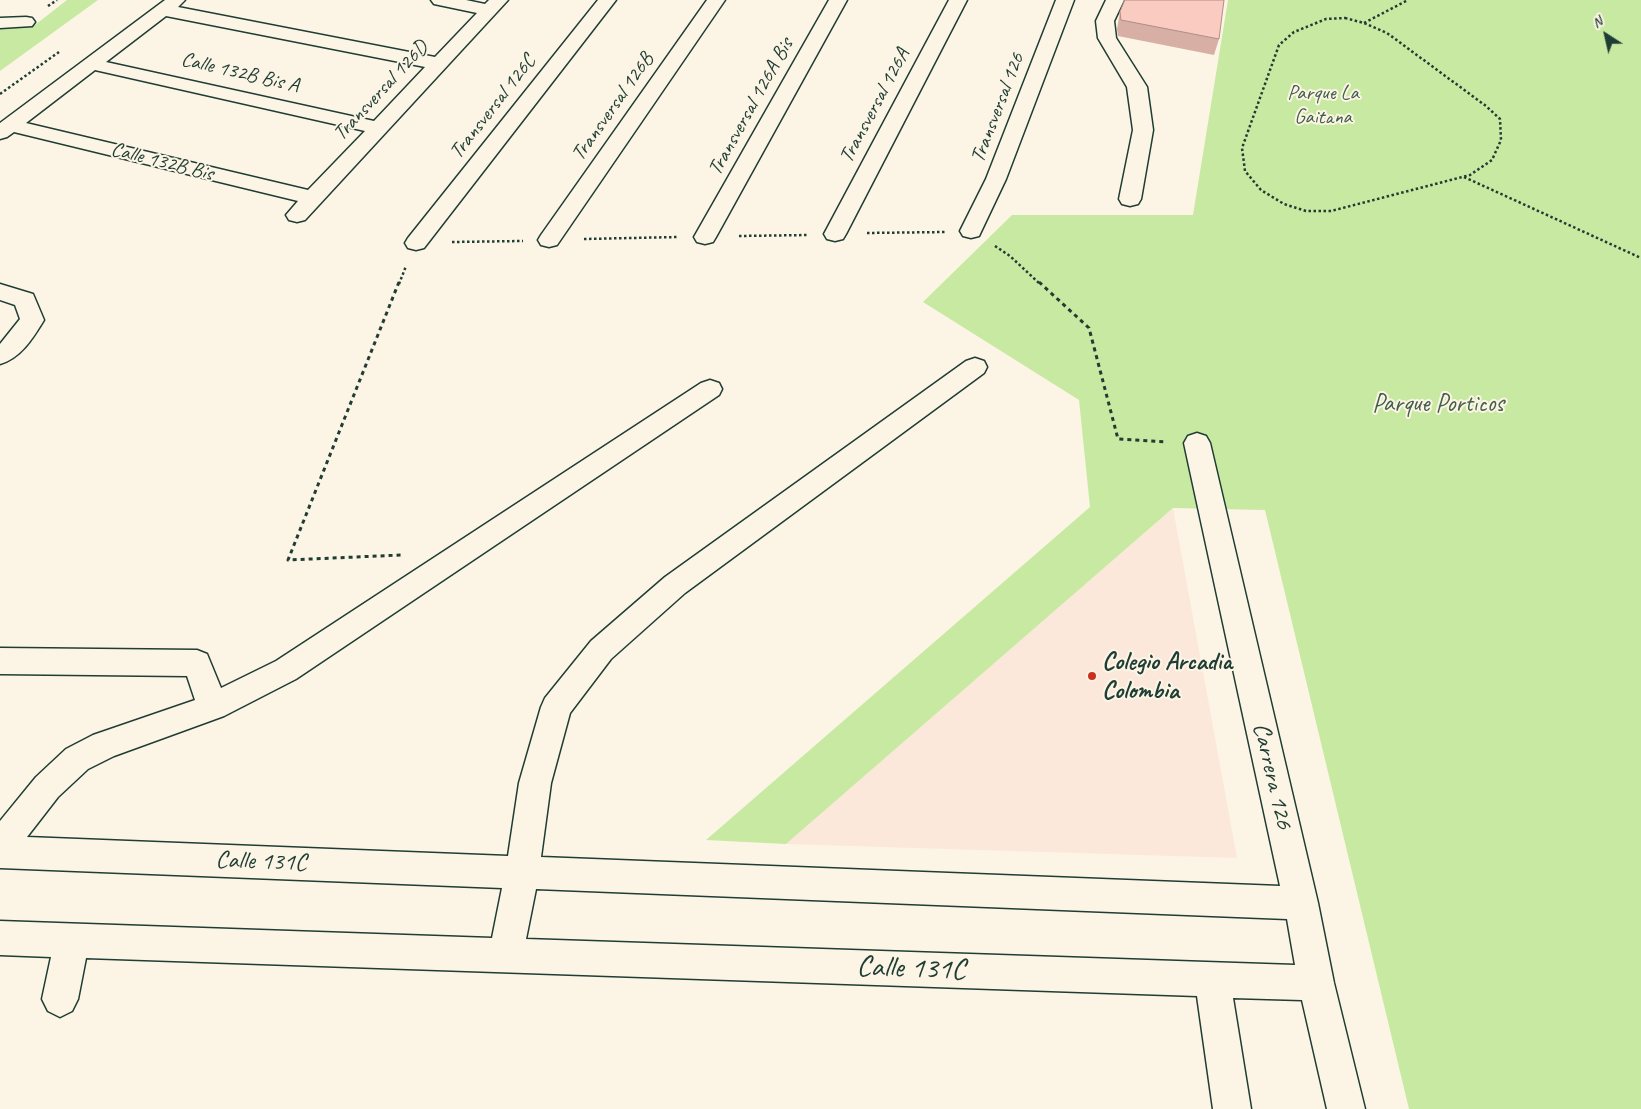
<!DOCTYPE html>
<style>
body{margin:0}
#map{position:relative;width:1641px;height:1109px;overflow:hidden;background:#fcf5e5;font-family:Caveat,sans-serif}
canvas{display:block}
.north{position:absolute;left:1581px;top:10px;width:50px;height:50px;-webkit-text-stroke:4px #fcf5e5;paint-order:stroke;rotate:325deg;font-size:14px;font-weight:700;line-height:20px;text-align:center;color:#1f3d34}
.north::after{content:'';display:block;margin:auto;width:18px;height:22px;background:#1f3d34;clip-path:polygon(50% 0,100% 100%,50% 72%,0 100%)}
</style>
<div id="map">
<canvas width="1641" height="1109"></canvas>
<div class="north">N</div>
</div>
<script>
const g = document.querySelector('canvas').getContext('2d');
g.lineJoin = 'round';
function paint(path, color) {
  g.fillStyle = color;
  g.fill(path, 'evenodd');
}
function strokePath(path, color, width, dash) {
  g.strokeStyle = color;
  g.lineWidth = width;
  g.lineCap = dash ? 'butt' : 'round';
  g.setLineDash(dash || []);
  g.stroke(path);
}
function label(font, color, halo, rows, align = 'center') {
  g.font = font + ' Caveat,sans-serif';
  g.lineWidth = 4;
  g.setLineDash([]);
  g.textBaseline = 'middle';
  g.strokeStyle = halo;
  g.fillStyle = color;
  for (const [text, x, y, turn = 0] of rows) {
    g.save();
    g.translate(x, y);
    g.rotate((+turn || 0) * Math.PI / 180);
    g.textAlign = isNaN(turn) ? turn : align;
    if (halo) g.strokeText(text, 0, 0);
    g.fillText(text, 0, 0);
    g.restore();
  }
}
paint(new Path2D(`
 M1173 508 1237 858 786 844Z`), '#fbe8da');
paint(new Path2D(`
 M67 0H98L0 71V29L35 25Z
 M1228 0H1641V1109H1409L1265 510 1173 508 786 844 706 840 1090 507 1079 400 923 302 1012 215H1193Z`), '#c8e9a1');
const minor = new Path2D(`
 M165 0H185L178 7 435 57 477 13 434 4 431 0H466L485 4 489 0H508L305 220 297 222 289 220 286 215 298 201 14 132 7 137 0 139V123ZM166 16 425 67 374 121 106 62ZM95 70 365 131 308 190 26 123Z
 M598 0H616L424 248 416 250 408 248 405 243 408 238Z
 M707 0H725L557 245 549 247 541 245 538 240 541 235Z
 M829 0H847L716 237 713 242 705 244 697 242 694 237Z
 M949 0H967L846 234 843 239 835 241 827 239 824 234Z
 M1056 0H1074L1006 179 979 236 971 238 963 236 960 231 986 179Z
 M1106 0H1124L1114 21 1116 38 1147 87 1153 130 1141 199 1138 204 1130 206 1122 204 1119 199 1133 130 1127 87 1098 38 1096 21Z
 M26 17 32 18 35 22 32 26 0 28V18Z
 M0 284 33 294 44 320C33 338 21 358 0 364V344L20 319 15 305 0 300Z
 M975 358 984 361 987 367 984 373 685 593 611 659 570 713 551 783 541 857 1280 886 1184 443 1188 436 1197 433 1206 436 1210 443 1318 903 1334 983 1365 1109H1327L1302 1000 1233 998 1251 1109H1213L1197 996 86 958 78 999 72 1011 60 1017 48 1011 42 999 51 957 0 955V921L492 938 502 888 0 868V821L36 777 66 749 93 735 195 700 187 676 0 674V648L197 650 207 654 221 688 276 661 701 383 710 380 719 383 722 389 719 395 296 679 224 716 114 756 88 769 58 797 27 837 508 856 519 783 541 707 545 698 591 641 665 577 966 361ZM536 889 1287 919 1295 965 526 939Z`);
strokePath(minor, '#1f3d34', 3);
strokePath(new Path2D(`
 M48 6 57 0
 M1345 18 1364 23 1387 33 1486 106 1500 119 1501 140 1492 160 1470 175 1331 211H1306L1284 204 1261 190 1245 171 1242 148 1279 45 1294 32 1326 19Z
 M1364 23 1408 0
 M0 94 59 52
 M1464 177 1641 258
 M867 233 945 232
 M739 236 808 235
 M584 239 678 237
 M452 242 523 241
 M995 246 1010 256 1040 284
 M399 284 406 266`), '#1f3d34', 2.5, [2.5, 2.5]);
strokePath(new Path2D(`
 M399 282 288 560 401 555
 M1039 282 1089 328 1118 439 1166 442`), '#1f3d34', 3, [4, 4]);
paint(minor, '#fcf5e5');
paint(new Path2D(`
 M1120 12 1219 39 1214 55 1118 36 1117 29Z`), '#d7afa5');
const building = new Path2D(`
 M1125 0H1224L1219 39 1121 20 1120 12Z`);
paint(building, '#facbc0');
strokePath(building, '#af8e86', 1);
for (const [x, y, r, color] of [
 [1092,676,5,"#c8321e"]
]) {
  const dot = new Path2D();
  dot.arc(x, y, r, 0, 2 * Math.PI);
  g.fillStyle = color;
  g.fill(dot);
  strokePath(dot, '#fcf5e5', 2);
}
label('21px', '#1f3d34', '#fcf5e5', [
 ["Calle 132B Bis A",240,73,13],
 ["Transversal 126D",381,91,-47],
 ["Transversal 126A",875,106,-62],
 ["Transversal 126C",493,107,-52],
 ["Transversal 126B",613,107,-55],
 ["Transversal 126A Bis",751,107,-61],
 ["Transversal 126",998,108,-69],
 ["Calle 132B Bis",162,162,14]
]);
label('21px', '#415f4a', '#fcf5e5', [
 ["Parque La",1323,93],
 ["Gaitana",1323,117]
]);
label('25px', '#415f4a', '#fcf5e5', [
 ["Parque Porticos",1438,404]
]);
label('bold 25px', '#1f3d34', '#fcf5e5', [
 ["Colegio Arcadia",1102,662],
 ["Colombia",1102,691]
], 'left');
label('25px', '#1f3d34', '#fcf5e5', [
 ["Carrera 126",1272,776,77],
 ["Calle 131C",261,862,2]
]);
label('30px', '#1f3d34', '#fcf5e5', [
 ["Calle 131C",911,969,2]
]);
</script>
